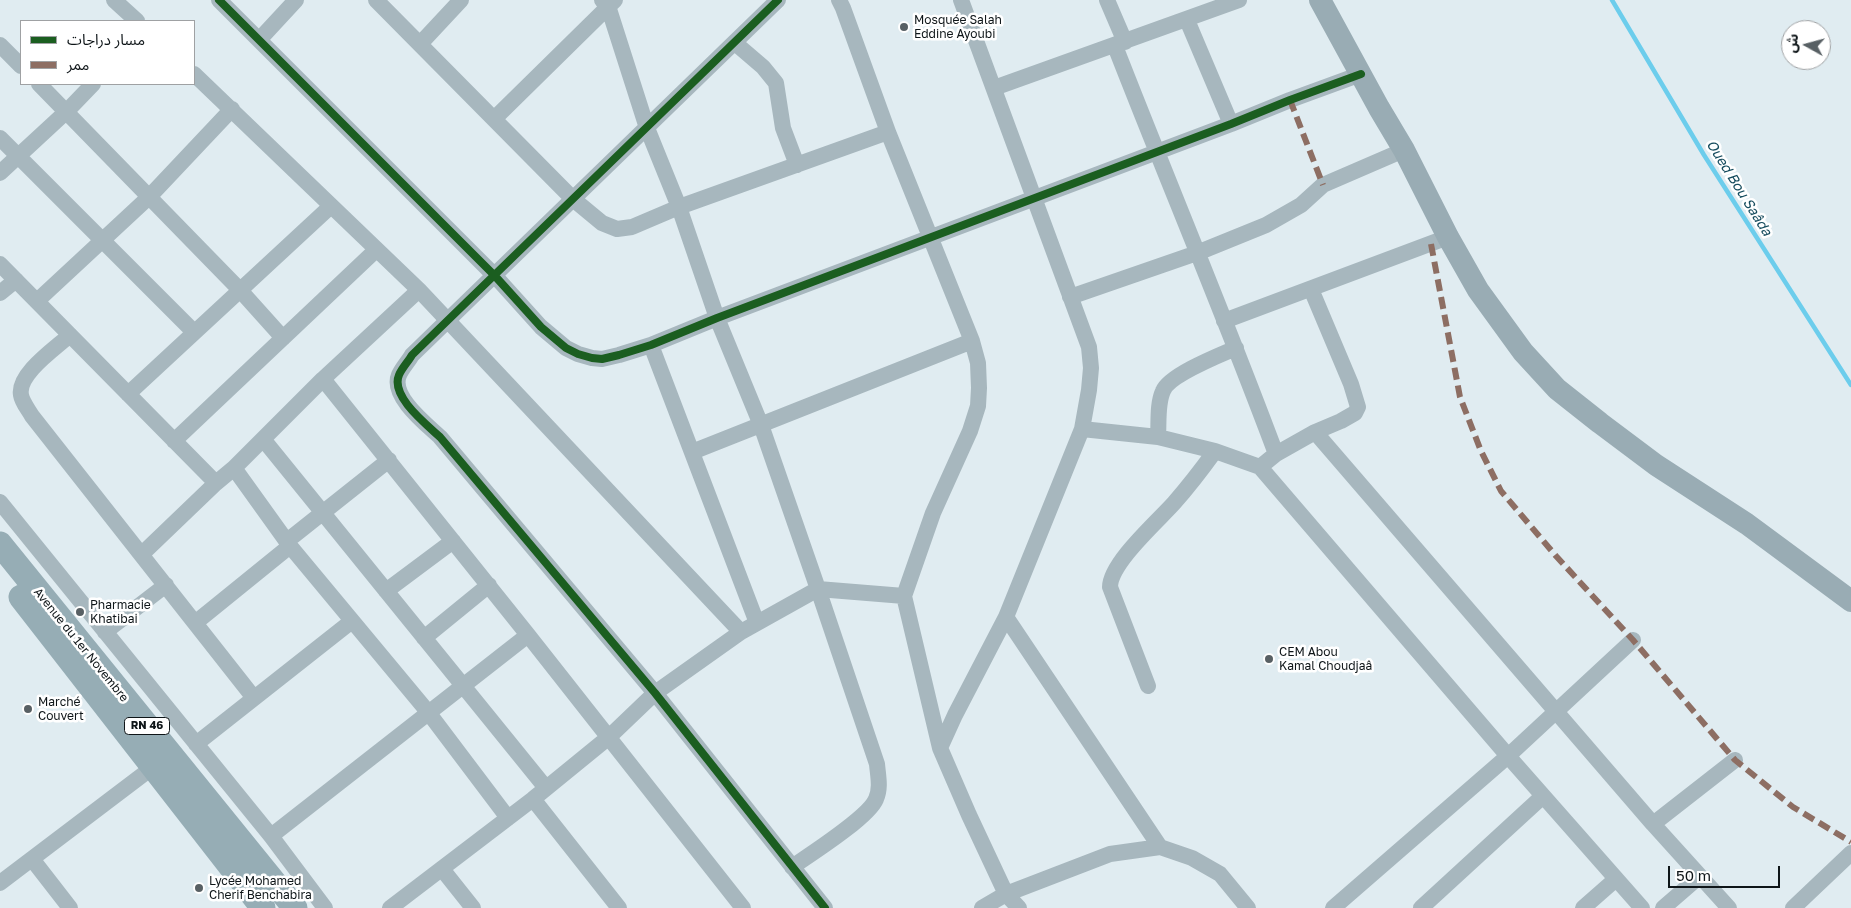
<!DOCTYPE html>
<meta charset="utf-8">
<style>
body{margin:0}
#map{position:relative;width:1851px;height:908px;overflow:hidden;background:#e0ecf1;font-family:"Golos Text","Noto Sans Arabic",sans-serif}
canvas{display:block}
.legend{position:absolute;left:20px;top:20px;width:175px;height:65px;box-sizing:border-box;background:#fff;border:1px solid #9fa1a3;margin:0;padding:6px 9px;list-style:none;font-size:15px;color:#0e1518}
.legend li{display:flex;align-items:center;gap:10px;height:25px}
.legend b{width:25px;border:1px solid #9fa1a3}
.north{position:absolute;left:1781px;top:20px;width:50px;height:50px;box-sizing:border-box;background:#fff;border:1px solid #9fa1a3;border-radius:50%;rotate:277deg;font-size:14px;font-weight:700;line-height:20px;text-align:center;color:#0e1518}
.north::after{content:'';display:block;margin:auto;width:18px;height:22px;background:#586064;clip-path:polygon(50% 0,100% 100%,50% 72%,0 100%)}
.scale{position:absolute;left:1668px;top:866px;width:112px;height:22px;box-sizing:border-box;border:2px solid #0e1518;border-top:0;padding-left:6px;font-size:15px;line-height:18px;white-space:nowrap;color:#0e1518;-webkit-text-stroke:4px #fff;paint-order:stroke}
</style>
<div id="map">
<canvas width="1851" height="908"></canvas>
<ul class="legend">
<li><b style="height:6px;background:#1b5e20"></b>مسار دراجات</li>
<li><b style="height:6px;background:#8d6e63"></b>ممر</li>
</ul>
<div class="north">ش</div>
<div class="scale">50 m</div>
</div>
<script>
const g = document.querySelector('canvas').getContext('2d');
g.lineJoin = 'round';
function strokePath(path, color, width, dash) {
  g.strokeStyle = color;
  g.lineWidth = width;
  g.lineCap = dash ? 'butt' : 'round';
  g.setLineDash(dash || []);
  g.stroke(path);
}
function label(font, color, halo, rows, align = 'center') {
  g.font = font + ' "Golos Text",sans-serif';
  g.lineWidth = 5;
  g.setLineDash([]);
  g.textBaseline = 'middle';
  g.strokeStyle = halo;
  g.fillStyle = color;
  for (const [text, x, y, turn = 0] of rows) {
    g.save();
    g.translate(x, y);
    g.rotate((+turn || 0) * Math.PI / 180);
    g.textAlign = isNaN(turn) ? turn : align;
    if (halo) g.strokeText(text, 0, 0);
    g.fillText(text, 0, 0);
    g.restore();
  }
}
strokePath(new Path2D(`
 M1612 0 1704 155 1851 385`), '#6ccdec', 4.5);
strokePath(new Path2D(`
 M114 0 137 21
 M219 0 495 276 541 327 566 348 578 354 592 358 602 359 619 355 651 345 717 318 1231 124 1290 100 1361 74
 M376 0 573 199 602 223 617 229 632 227 679 207 888 132
 M602 0 608 6 647 128 679 207 717 318 761 425 818 589 877 764C878 776 881 788 876 799 869 817 811 854 792 867
 M778 0 412 355C408 362 402 368 399 375 390 396 426 424 440 437L655 693 825 908
 M839 0 843 8 888 132 972 341 978 363 979 388 978 406 970 431 933 513 904 596 940 748
 M961 0 1089 347 1091 368 1089 390 1082 429 1006 617 955 715 940 748 969 815 1006 894 1019 908
 M1107 0 1125 42
 M1187 20 1231 124
 M259 40 296 0
 M735 43 763 67 776 83 783 128 797 165
 M420 44 461 0
 M0 45 21 66
 M1115 46C1168 182 1225 317 1276 454L1260 467
 M194 74 419 290 741 632
 M39 84 239 289 283 338
 M994 88 1239 0
 M494 119 615 0
 M0 138 194 332
 M0 173 67 111 93 84
 M0 264 216 483
 M0 293 16 280
 M1070 297 1197 253 1266 225 1301 205 1323 185 1404 150
 M37 301 149 197 232 109
 M1224 321 1448 237
 M70 335C56 348 17 374 21 395 22 402 28 409 32 416L254 698
 M651 345 757 623
 M323 379 528 635 743 908
 M128 394 331 206
 M1082 429 1158 437 1215 451 1260 467 1508 756 1642 908
 M1315 432 1653 824 1729 908
 M1158 437C1159 423 1157 404 1163 391 1169 375 1220 355 1236 348
 M263 439 546 788
 M174 441 376 250
 M692 452 972 341
 M1276 454 1315 432 1341 421 1355 413 1358 407 1351 384 1311 289
 M234 468 290 546 428 712 508 818
 M0 502 271 836 325 908
 M287 541 389 460
 M142 554 216 483 234 468 323 379 419 290
 M386 591 453 541
 M1006 617 1160 847
 M195 623 290 546
 M105 632 166 585
 M424 638 489 585
 M1148 686 1110 587C1110 563 1158 521 1174 503 1189 486 1202 469 1215 451
 M196 744 352 621
 M533 799 619 908
 M1653 824 1735 760
 M271 836 528 635
 M32 859 70 908
 M442 869 473 908
 M0 883 153 767
 M390 908 533 799 609 737 655 693 741 632 818 589 904 596
 M982 908 1006 894 1110 854 1160 847 1192 858 1220 874 1248 908
 M1333 908 1508 756 1633 640
 M1421 908 1543 796
 M1583 908 1616 879
 M1663 908 1700 876
 M1793 908 1851 853`), '#a7b7be', 16);
strokePath(new Path2D(`
 M1320 0 1379 108 1404 150 1448 237 1478 290 1523 352 1557 389 1600 423 1656 465 1747 524 1851 601`), '#99acb4', 22);
strokePath(new Path2D(`
 M0 544 295 908
 M21 597 263 908`), '#96adb5', 25);
strokePath(new Path2D(`
 M1290 100 1323 185
 M1431 244 1460 397 1481 451 1501 491 1556 556 1633 640 1735 760 1793 807 1851 842`), '#8d6e63', 6, [12, 6]);
strokePath(new Path2D(`
 M219 0 495 276 541 327 566 348 578 354 592 358 602 359 619 355 651 345 717 318 1231 124 1290 100 1361 74
 M778 0 412 355C408 362 402 368 399 375 390 396 426 424 440 437L655 693 825 908`), '#1b5e20', 8);
for (const [x, y, r, color] of [
 [904,27,5,"#586064"],
 [80,612,5,"#586064"],
 [1269,659,5,"#586064"],
 [28,709,5,"#586064"],
 [199,888,5,"#586064"]
]) {
  const dot = new Path2D();
  dot.arc(x, y, r, 0, 2 * Math.PI);
  g.fillStyle = color;
  g.fill(dot);
  strokePath(dot, '#fff', 2);
}
for (const [x, y, w] of [
 [147,726,45]
]) {
  const box = new Path2D();
  box.roundRect(x - w / 2, y - 8.5, w, 17, 4);
  g.fillStyle = '#fff';
  g.fill(box);
  strokePath(box, '#0e1518', 1);
}
label('bold 11px', '#0e1518', null, [
 ["RN 46",147,726]
]);
label('12px', '#0e1518', '#fff', [
 ["Mosquée Salah",914,20],
 ["Eddine Ayoubi",914,34],
 ["Pharmacie",90,605],
 ["Khatibai",90,619],
 ["CEM Abou",1279,652],
 ["Kamal Choudjaâ",1279,666],
 ["Marché",38,702],
 ["Couvert",38,716],
 ["Lycée Mohamed",209,881],
 ["Cherif Benchabira",209,895]
], 'left');
label('12px', '#0e1518', '#fff', [
 ["Avenue du 1er Novembre",81,645,51]
]);
label('italic 14px', '#164c5e', '#fff', [
 ["Oued Bou Saâda",1739,188,58]
]);
</script>
